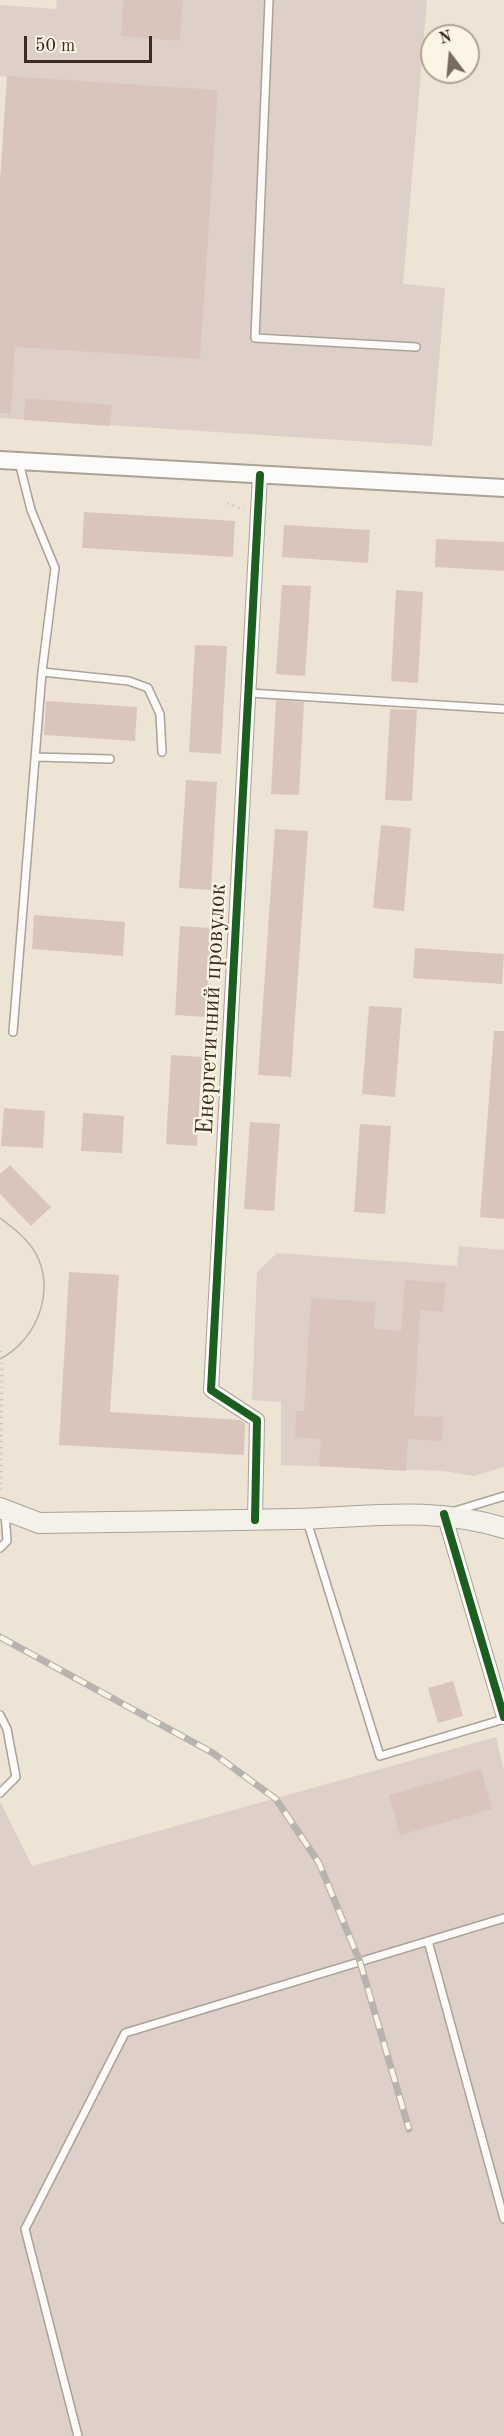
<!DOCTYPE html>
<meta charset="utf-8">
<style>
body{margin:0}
#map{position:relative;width:504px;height:2436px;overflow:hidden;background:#ede4d6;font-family:"Old Standard TT",serif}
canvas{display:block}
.north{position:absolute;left:420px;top:24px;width:60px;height:60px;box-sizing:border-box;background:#fcf5e5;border:2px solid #afa495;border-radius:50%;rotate:344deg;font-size:16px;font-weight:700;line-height:24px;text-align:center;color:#3b2a1e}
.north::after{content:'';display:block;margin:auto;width:21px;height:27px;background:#796b5e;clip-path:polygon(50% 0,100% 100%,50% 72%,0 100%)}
.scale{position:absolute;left:24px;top:36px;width:128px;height:27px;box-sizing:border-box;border:3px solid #3b2a1e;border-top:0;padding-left:8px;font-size:18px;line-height:21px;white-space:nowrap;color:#3b2a1e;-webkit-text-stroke:4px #fcf5e5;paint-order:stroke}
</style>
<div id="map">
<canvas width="504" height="2436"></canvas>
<div class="north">N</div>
<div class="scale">50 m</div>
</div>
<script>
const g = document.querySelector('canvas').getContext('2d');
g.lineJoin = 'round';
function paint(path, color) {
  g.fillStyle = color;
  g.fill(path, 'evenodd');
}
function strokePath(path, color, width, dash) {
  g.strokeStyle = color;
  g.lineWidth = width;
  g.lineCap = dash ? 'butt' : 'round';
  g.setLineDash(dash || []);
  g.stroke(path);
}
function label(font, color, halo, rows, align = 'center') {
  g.font = font + ' "Old Standard TT",serif';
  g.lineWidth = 4.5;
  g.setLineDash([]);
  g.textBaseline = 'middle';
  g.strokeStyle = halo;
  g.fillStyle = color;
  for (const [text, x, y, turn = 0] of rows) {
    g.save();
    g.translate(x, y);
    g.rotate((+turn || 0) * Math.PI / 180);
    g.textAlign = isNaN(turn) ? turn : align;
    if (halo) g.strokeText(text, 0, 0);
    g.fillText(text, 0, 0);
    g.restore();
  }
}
paint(new Path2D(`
 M57 0H427L403 284 445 288 432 446 0 418V183L7 77 0 76V5L56 9Z
 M459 1246 504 1250V1467L474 1476 443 1471 281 1465V1402L252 1400 257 1272 277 1253 457 1266Z
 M496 1737 504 1771V2436H0V1801L32 1866Z`), '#ded0c8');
paint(new Path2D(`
 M123 0H183L180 41 121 36Z
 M7 76 218 90 200 359 15 347 11 413H0V183Z
 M25 398 112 405 110 426 24 420Z
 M84 512 235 521 233 557 82 548Z
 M284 525 370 530 368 563 282 557Z
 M436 539 504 542V571L435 567Z
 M282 585 311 586 305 676 276 674Z
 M396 590 423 592 418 683 391 681Z
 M195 645 227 646 221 754 189 752Z
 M276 700 304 702 299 795 271 794Z
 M46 701 137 707 135 741 44 735Z
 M390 709 417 710 412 801 385 800Z
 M186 780 217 782 211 890 179 888Z
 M381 825 411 828 404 911 373 908Z
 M275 829 308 831 291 1077 258 1075Z
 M34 915 125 922 123 956 32 949Z
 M180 926 211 928 206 1017 175 1015Z
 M415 948 504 954 502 984 413 978Z
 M369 1006 402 1008 395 1097 362 1094Z
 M494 1031H504V1219L480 1217Z
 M171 1055 202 1057 197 1146 166 1144Z
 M4 1108 45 1111 43 1148 1 1146Z
 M83 1113 124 1116 122 1153 81 1151Z
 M250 1122 280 1124 274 1211 244 1209Z
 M360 1124 391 1126 385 1214 354 1212Z
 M10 1165 51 1207 31 1226 0 1194V1174Z
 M69 1272 119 1275 110 1412 240 1420 245 1423 244 1455 59 1445Z
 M405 1280 446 1283 443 1312 420 1310 414 1416 443 1417 442 1441 408 1439 406 1471 319 1466 321 1439 295 1437 296 1411H304L311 1298 376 1302 374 1329 401 1331Z
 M453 1681 463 1716 438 1723 428 1688Z
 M481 1769 492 1809 400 1835 389 1795Z`), '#dac5bd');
const service = new Path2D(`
 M269 0 255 338 416 347
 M42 672 129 681 148 688 160 714 162 752
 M249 693 504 709
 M35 757 110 759
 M13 1032 42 672 55 568 31 510 19 462
 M455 1511 504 1496
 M307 1521 380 1756 504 1719
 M0 1548 7 1541 5 1512
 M0 1715 7 1729 16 1777 0 1793
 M428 1941 504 2219
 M78 2436 25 2229 125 2033 504 1918`);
const minor = new Path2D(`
 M444 1514 504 1717
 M255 1520 257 1420 211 1390 260 475`);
const tertiary = new Path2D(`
 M0 460 504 488`);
const secondary = new Path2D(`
 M0 1508 39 1523C124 1522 210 1521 295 1519 371 1517 430 1506 504 1528`);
strokePath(service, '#a9a298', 10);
strokePath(minor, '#a9a298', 16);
strokePath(tertiary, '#a9a298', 20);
strokePath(secondary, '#a9a298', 22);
strokePath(new Path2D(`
 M227 503 244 510
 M0 1351 2 1358 1 1490`), '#ccc9c5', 3, [1.5, 4.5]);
strokePath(service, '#fcfbf9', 7);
strokePath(minor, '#fcfbf9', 14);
strokePath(tertiary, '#fcfbf9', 16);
strokePath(secondary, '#f4f1ea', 20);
strokePath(new Path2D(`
 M0 1218C11 1226 23 1235 31 1246 59 1284 39 1339 0 1359`), '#b7b4b0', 1.5);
const rail = new Path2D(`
 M0 1637 213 1753 276 1799 319 1863 360 1962 409 2129`);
strokePath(rail, '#b7b4b0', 7);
strokePath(rail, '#fcf5e5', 4.5, [14]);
strokePath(new Path2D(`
 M444 1514 504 1717
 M255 1520 257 1420 211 1390 260 475`), '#1b5e20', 8);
label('24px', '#3b2a1e', '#fcf5e5', [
 ["Енергетичний провулок",212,1009,-87]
]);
</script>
